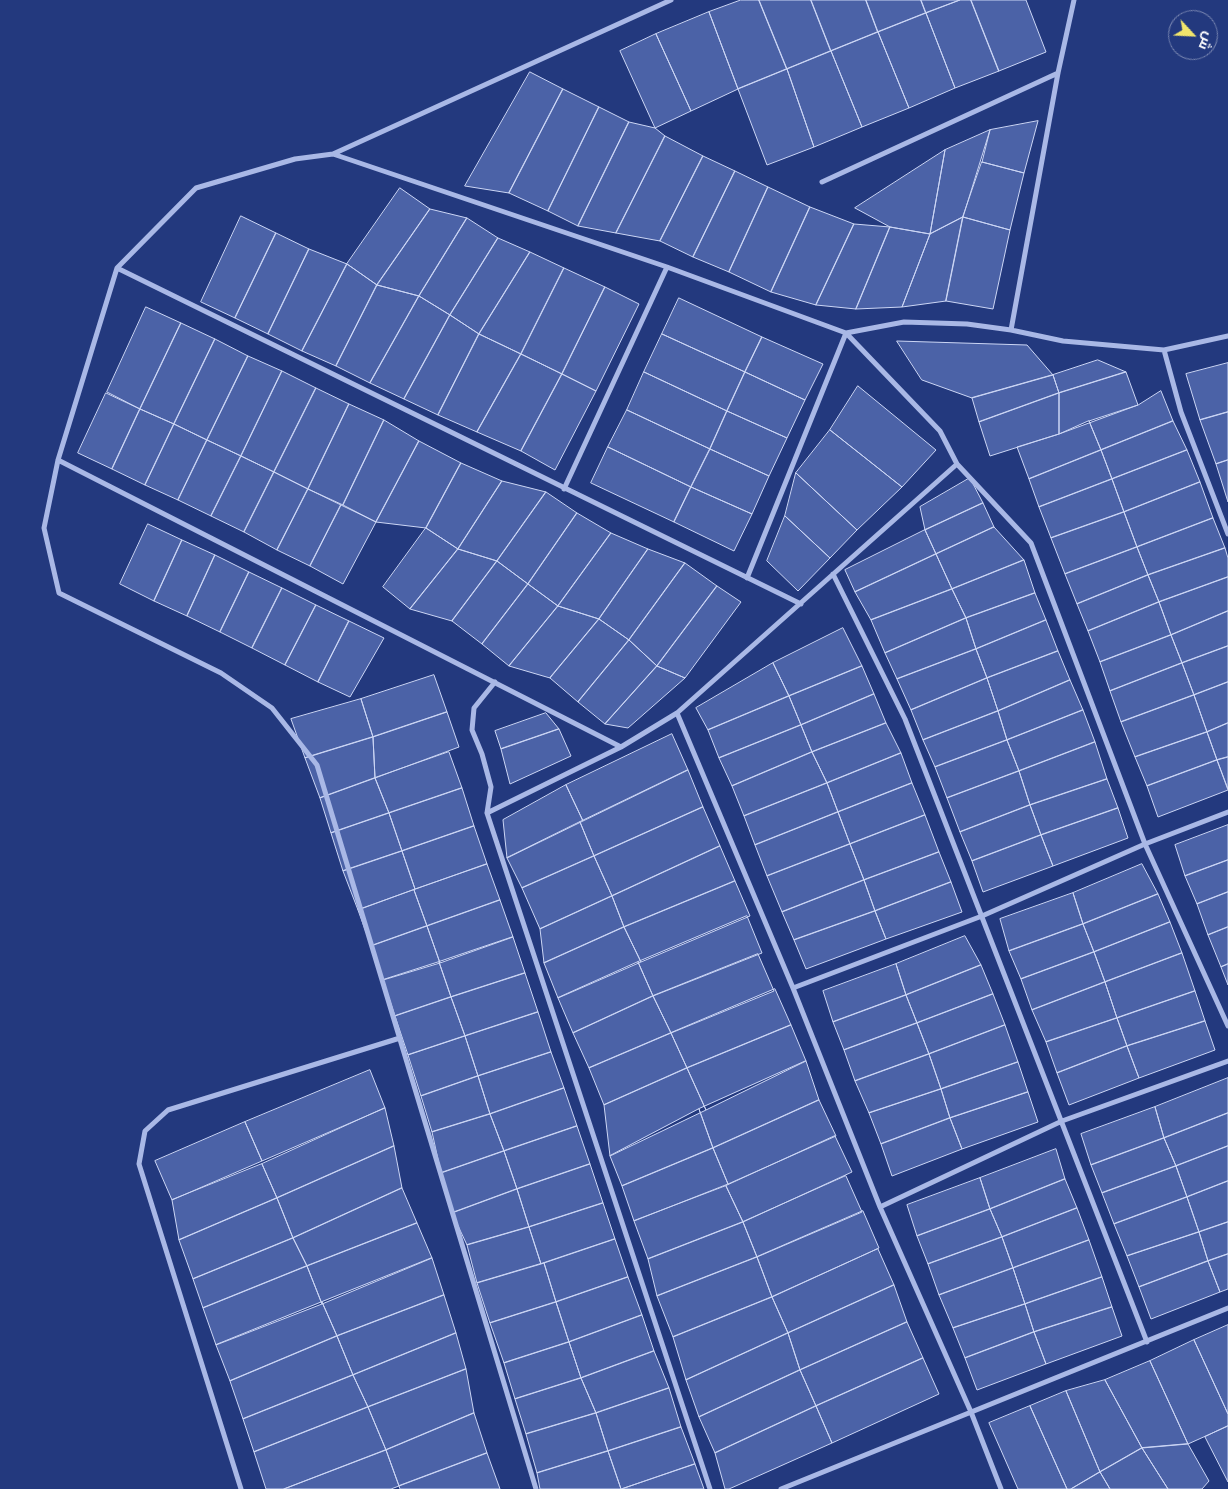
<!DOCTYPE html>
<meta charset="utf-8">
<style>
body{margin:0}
#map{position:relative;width:1228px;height:1489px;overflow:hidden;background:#23397e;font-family:"Sofia Sans Condensed",Cairo,sans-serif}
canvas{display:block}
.north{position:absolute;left:1168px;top:10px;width:50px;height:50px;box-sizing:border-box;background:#23397e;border:1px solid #7b88b2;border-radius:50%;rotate:115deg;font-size:14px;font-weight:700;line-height:20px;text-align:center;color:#fff}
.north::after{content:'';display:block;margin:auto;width:18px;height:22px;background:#f1e56c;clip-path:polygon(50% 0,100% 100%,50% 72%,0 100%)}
</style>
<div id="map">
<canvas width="1228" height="1489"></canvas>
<div class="north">ش</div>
</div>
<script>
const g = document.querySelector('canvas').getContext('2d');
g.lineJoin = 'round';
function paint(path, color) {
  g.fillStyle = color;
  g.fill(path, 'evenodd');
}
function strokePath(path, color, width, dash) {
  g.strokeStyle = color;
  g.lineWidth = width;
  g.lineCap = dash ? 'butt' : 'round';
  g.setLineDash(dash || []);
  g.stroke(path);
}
const building = new Path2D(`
 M741 0H759L787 69 738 89 709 12Z
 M759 0H811L831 51 787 69Z
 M811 0H866L878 32 831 51Z
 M866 0H921L926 13 878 32Z
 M921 0H960L926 13Z
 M960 0H971L999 71 955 88 926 13Z
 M971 0H1026L1046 52 999 71Z
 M709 12 738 89 691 111 656 34Z
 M926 13 955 88 909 108 878 32Z
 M878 32 909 108 862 127 831 51Z
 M656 34 691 111 655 128 620 51Z
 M831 51 862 127 814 147 787 69Z
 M787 69 814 147 767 165 738 89Z
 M530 72 563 89 509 193 465 186Z
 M563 89 599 107 548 211 509 193Z
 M599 107 629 122 578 226 548 211Z
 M1038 121 1024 173 982 162 990 130Z
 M629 122 655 128 665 136 616 233 578 226Z
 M990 130 963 217 930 234 945 150Z
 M665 136 703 156 660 241 616 233Z
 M945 150 930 234 890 227 855 208Z
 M703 156 735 171 693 257 660 241Z
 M982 162 1024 173 1010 230 963 217Z
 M735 171 768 187 729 272 693 257Z
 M768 187 810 207 771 292 729 272Z
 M400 188 430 209 377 285 347 264Z
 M810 207 854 224 816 305 771 292Z
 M430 209 467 218 419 296 377 285Z
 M241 216 276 233 235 318 201 302Z
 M963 217 946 301 902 307 930 234Z
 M963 217 1010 230 993 309 946 301Z
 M467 218 498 238 450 315 419 296Z
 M854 224 890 227 856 309 816 305Z
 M890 227 930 234 902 307 856 309Z
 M276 233 309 249 268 334 235 318Z
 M498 238 530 252 479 334 450 315Z
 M309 249 347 264 302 351 268 334Z
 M530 252 564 268 521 354 479 334Z
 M347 264 377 285 336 366 302 351Z
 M564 268 605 287 562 374 521 354Z
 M377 285 419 296 370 383 336 366Z
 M605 287 639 304 596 391 562 374Z
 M419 296 450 315 404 399 370 383Z
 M679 298 762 337 745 372 662 334Z
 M146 307 181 323 140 409 107 392Z
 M450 315 479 334 438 415 404 399Z
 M181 323 215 339 174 424 140 409Z
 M479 334 521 354 477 432 438 415Z
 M662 334 745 372 727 411 644 372Z
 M762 337 823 364 805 400 745 372Z
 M215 339 248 356 207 440 174 424Z
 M897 341 1027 345 1053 375 972 398 922 380Z
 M521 354 562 374 521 451 477 432Z
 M248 356 282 371 241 456 207 440Z
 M1098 360 1126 372 1059 393 1053 375Z
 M1228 363V412L1200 420 1186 374Z
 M282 371 316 388 274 472 241 456Z
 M644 372 727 411 710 449 627 410Z
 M745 372 805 400 787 438 727 411Z
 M1126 372 1138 405 1059 434V393Z
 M562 374 596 391 555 470 521 451Z
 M1053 375 1059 393 979 422 972 398Z
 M858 386 936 450 902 487 830 430Z
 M316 388 349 404 308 489 274 472Z
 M1161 391 1173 421 1101 450 1089 421 1138 405Z
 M106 393 140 409 112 469 78 453Z
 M1059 393V434L990 456 979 422Z
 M349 404 384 420 343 505 308 489Z
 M140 409 174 424 145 485 112 469Z
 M627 410 710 449 691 487 608 447Z
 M727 411 787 438 769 476 710 449Z
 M1228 412V460L1216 464 1200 420Z
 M384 420 419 441 376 522 343 505Z
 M1089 421 1101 450 1029 479 1017 447 1059 434Z
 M1173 421 1187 450 1112 479 1101 450Z
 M174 424 207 440 178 500 145 485Z
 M830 430 902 487 857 530 796 473Z
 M207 440 241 456 211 516 178 500Z
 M419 441 461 463 426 528 376 522Z
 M608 447 691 487 674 522 591 483Z
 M710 449 769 476 752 514 691 487Z
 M1101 450 1112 479 1039 507 1029 479Z
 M1187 450 1200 482 1124 512 1112 479Z
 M241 456 274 472 244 532 211 516Z
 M1228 460V502L1216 464Z
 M461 463 502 481 458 549 426 528Z
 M274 472 308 489 277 550 244 532Z
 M796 473 857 530 830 558 785 516Z
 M970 478 983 503 925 530 920 507Z
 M1112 479 1124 512 1051 538 1039 507Z
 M502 481 546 492 497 561 458 549Z
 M1200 482 1213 518 1137 547 1124 512Z
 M691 487 752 514 734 551 674 522Z
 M308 489 341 505 310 566 277 550Z
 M546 492 577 513 528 584 497 561Z
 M983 503 994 527 936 554 925 530Z
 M341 505 376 522 343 584 310 566Z
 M1124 512 1137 547 1065 574 1051 538Z
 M577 513 611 533 558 606 528 584Z
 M785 516 830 558 798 591 767 561Z
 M1213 518 1225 548 1148 575 1137 547Z
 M148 524 182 540 154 601 120 584Z
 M994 527 1024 560 952 589 936 554Z
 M426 528 458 549 410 609 383 587Z
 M925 530 936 554 855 592 845 570Z
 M611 533 648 549 599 619 558 606Z
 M182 540 215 555 187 616 154 601Z
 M1137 547 1148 575 1077 604 1065 574Z
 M1225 548 1228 558V577L1159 602 1148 575Z
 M458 549 497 561 452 621 410 609Z
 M648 549 685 563 629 640 599 619Z
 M936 554 952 589 871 620 855 592Z
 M215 555 249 572 220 632 187 616Z
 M1024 560 1035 593 966 618 952 589Z
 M497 561 528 584 482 644 452 621Z
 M685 563 717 586 657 666 629 640Z
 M249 572 282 588 252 648 220 632Z
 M1148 575 1159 602 1088 631 1077 604Z
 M1228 577V611L1171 635 1159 602Z
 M528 584 558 606 509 666 482 644Z
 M717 586 741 602 685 678 657 666Z
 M282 588 316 605 285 665 252 648Z
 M952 589 966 618 885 653 871 620Z
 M1035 593 1046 620 976 649 966 618Z
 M1159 602 1171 635 1100 662 1088 631Z
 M316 605 349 621 318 682 285 665Z
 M558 606 599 619 550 678 509 666Z
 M1228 611V646L1182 663 1171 635Z
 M966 618 976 649 897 679 885 653Z
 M599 619 629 640 578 702 550 678Z
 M1046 620 1058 651 987 678 976 649Z
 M349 621 384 638 350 697 318 682Z
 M843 628 862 666 789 696 773 663Z
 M1171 635 1182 663 1110 691 1100 662Z
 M629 640 657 666 605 724 578 702Z
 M1228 646V682L1194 695 1182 663Z
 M976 649 987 678 911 710 897 679Z
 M1058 651 1070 680 998 711 987 678Z
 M773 663 789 696 708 730 696 708Z
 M1182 663 1194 695 1121 722 1110 691Z
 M657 666 685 678 628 728 605 724Z
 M862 666 874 694 801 725 789 696Z
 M434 675 447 712 373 737 361 699Z
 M987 678 998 711 923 740 911 710Z
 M1070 680 1083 710 1007 740 998 711Z
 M1228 682V723L1207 732 1194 695Z
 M874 694 886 723 812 752 801 725Z
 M1194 695 1207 732 1135 757 1121 722Z
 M789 696 801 725 719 758 708 730Z
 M361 699 373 737 305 758 291 719Z
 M1083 710 1095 742 1019 771 1007 740Z
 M998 711 1007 740 935 767 923 740Z
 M447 712 459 747 375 778 373 737Z
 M546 713 559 729 501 749 495 731Z
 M886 723 901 753 827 783 812 752Z
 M1228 723V757L1217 760 1207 732Z
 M801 725 812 752 732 786 719 758Z
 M559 729 571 756 510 784 501 749Z
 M1207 732 1217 760 1147 786 1135 757Z
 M672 734 688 770 583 821 566 785Z
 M373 737 375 778 320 798 305 758Z
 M1007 740 1019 771 947 798 935 767Z
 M1095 742 1107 779 1030 805 1019 771Z
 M449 752 462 788 389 813 375 778Z
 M812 752 827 783 744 816 732 786Z
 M901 753 912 783 838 812 827 783Z
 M1228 757V789L1217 760Z
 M1217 760 1228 790 1158 817 1147 786Z
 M688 770 703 807 594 856 580 822Z
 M1019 771 1030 805 960 832 947 798Z
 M375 778 389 813 331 833 320 798Z
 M1107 779 1118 808 1041 835 1030 805Z
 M827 783 838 812 755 845 744 816Z
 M912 783 925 815 850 844 838 812Z
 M566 785 583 821 507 858 503 820Z
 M462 788 474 826 402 851 389 813Z
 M1030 805 1041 835 972 861 960 832Z
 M703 807 720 846 612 896 594 856Z
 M1118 808 1128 838 1053 866 1041 835Z
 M838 812 850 844 767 876 755 845Z
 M389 813 402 851 343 871 331 833Z
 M925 815 939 852 864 880 850 844Z
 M580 822 594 856 522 888 507 858Z
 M1228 825V860L1185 876 1175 845Z
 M474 826 487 864 415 889 402 851Z
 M1041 835 1053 866 983 892 972 861Z
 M850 844 864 880 782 912 767 876Z
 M720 846 735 881 624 927 612 896Z
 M402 851 415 889 358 910 343 871Z
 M939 852 951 882 875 911 864 880Z
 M594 856 612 896 540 929 522 888Z
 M1228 860V892L1197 904 1185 876Z
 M487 864 500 900 427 926 414 890Z
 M1142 864 1158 894 1083 924 1073 893Z
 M864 880 875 911 794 940 782 912Z
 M735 881 750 916 641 962 624 927Z
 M951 882 962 912 886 939 875 911Z
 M414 890 427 926 371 946 358 910Z
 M1228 892V927L1208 935 1197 904Z
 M1073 893 1083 924 1009 951 1000 919Z
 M1158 894 1170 922 1094 952 1083 924Z
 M612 896 624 927 544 963 540 929Z
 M500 900 513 937 440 963 427 926Z
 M875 911 886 939 806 969 794 940Z
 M747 916 762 953 653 996 638 962Z
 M1170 922 1182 953 1105 982 1094 952Z
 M1083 924 1094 952 1021 979 1009 951Z
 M427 926 440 963 383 980 371 946Z
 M624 927 641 962 558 998 544 963Z
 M1228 927V964L1221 967 1208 935Z
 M965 936 981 965 906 995 896 964Z
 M513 937 525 973 451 997 439 962Z
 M1094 952 1105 982 1032 1010 1021 979Z
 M1182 953 1195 991 1117 1018 1105 982Z
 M758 954 774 991 671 1033 653 996Z
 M439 962 451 997 395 1016 383 980Z
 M638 962 653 996 573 1033 558 998Z
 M896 964 906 995 833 1022 823 991Z
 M1228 964V985L1221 967Z
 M981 965 993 994 917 1023 906 995Z
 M525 973 538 1012 465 1036 451 997Z
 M1105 982 1117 1018 1046 1042 1032 1010Z
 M775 989 791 1025 687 1068 671 1033Z
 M1195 991 1205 1021 1127 1046 1117 1018Z
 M993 994 1005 1025 929 1054 917 1023Z
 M906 995 917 1023 844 1050 833 1022Z
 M653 996 671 1033 589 1068 573 1033Z
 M451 997 465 1036 408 1055 395 1016Z
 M538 1012 551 1052 478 1076 465 1036Z
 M1117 1018 1127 1046 1057 1073 1046 1042Z
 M1205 1021 1215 1050 1139 1078 1127 1046Z
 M917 1023 929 1054 855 1081 844 1050Z
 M791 1025 806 1061 706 1110 687 1068Z
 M1005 1025 1018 1062 941 1089 929 1054Z
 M671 1033 687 1068 604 1105 589 1068Z
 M465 1036 478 1076 421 1096 408 1055Z
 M1127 1046 1139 1078 1069 1105 1057 1073Z
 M551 1052 564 1088 490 1114 478 1076Z
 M929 1054 941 1089 869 1113 855 1081Z
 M806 1061 819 1100 713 1148 699 1109Z
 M1018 1062 1028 1092 950 1118 941 1089Z
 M687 1068 706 1110 610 1156 604 1105Z
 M370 1070 385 1108 262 1161 245 1122Z
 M478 1076 490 1114 432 1132 421 1096Z
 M1228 1078V1113L1164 1138 1155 1107Z
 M564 1088 577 1126 504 1151 490 1114Z
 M941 1089 950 1118 881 1144 869 1113Z
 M1028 1092 1038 1122 962 1149 950 1118Z
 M819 1100 836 1136 728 1184 713 1148Z
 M1155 1107 1164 1138 1091 1165 1081 1134Z
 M385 1108 394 1146 277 1198 262 1164Z
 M699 1109 713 1148 622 1186 610 1156Z
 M1228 1113V1146L1176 1166 1164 1138Z
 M490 1114 504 1151 441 1173 432 1132Z
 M950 1118 962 1149 892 1176 881 1144Z
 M245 1122 262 1161 172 1200 155 1161Z
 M577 1126 590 1164 517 1189 504 1151Z
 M835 1136 852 1172 743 1222 726 1186Z
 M1164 1138 1176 1166 1102 1193 1091 1165Z
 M394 1146 402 1188 293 1238 277 1198Z
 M1228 1146V1181L1187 1197 1176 1166Z
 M713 1148 728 1184 634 1221 622 1186Z
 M1056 1149 1065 1179 990 1209 980 1178Z
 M504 1151 517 1189 452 1213 441 1173Z
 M262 1164 277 1198 179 1240 172 1200Z
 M590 1164 603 1203 529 1227 517 1189Z
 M1176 1166 1187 1197 1114 1224 1102 1193Z
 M846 1176 862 1212 757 1257 743 1222Z
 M980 1178 990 1209 917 1236 907 1205Z
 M1065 1179 1077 1208 1002 1237 990 1209Z
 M1228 1181V1222L1199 1232 1187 1197Z
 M726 1186 743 1222 648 1259 634 1221Z
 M402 1188 417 1223 307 1266 293 1238Z
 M517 1189 529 1227 467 1245 452 1213Z
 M1187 1197 1199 1232 1127 1256 1114 1224Z
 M277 1198 293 1238 193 1279 179 1240Z
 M603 1203 615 1239 541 1264 529 1227Z
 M1077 1208 1089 1240 1013 1268 1002 1237Z
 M990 1209 1002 1237 928 1264 917 1236Z
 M863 1211 879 1248 772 1297 757 1257Z
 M743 1222 757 1257 657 1296 648 1259Z
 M1228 1222V1254L1208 1261 1199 1232Z
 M417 1223 432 1258 322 1304 307 1266Z
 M529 1227 541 1264 477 1283 467 1245Z
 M1199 1232 1208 1261 1139 1287 1127 1256Z
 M1002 1237 1013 1268 939 1295 928 1264Z
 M293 1238 307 1266 203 1308 193 1279Z
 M615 1239 628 1277 556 1302 544 1263Z
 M1089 1240 1102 1277 1025 1304 1013 1268Z
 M878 1249 894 1285 788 1333 772 1297Z
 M1228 1254V1289L1220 1292 1208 1261Z
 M757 1257 772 1297 673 1337 657 1296Z
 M432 1258 444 1295 337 1336 322 1302Z
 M1208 1261 1220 1292 1151 1319 1139 1287Z
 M544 1263 556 1302 490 1323 477 1283Z
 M307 1266 322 1304 216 1345 203 1308Z
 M1013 1268 1025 1304 953 1328 939 1295Z
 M628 1277 642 1315 569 1342 556 1302Z
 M1102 1277 1112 1307 1034 1332 1025 1304Z
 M894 1285 907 1322 800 1370 788 1333Z
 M444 1295 456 1333 353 1375 337 1336Z
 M772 1297 788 1333 686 1380 673 1337Z
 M322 1302 337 1336 230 1381 216 1345Z
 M556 1302 569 1342 504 1363 490 1323Z
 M1025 1304 1034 1332 965 1358 953 1328Z
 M1112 1307 1122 1336 1046 1364 1034 1332Z
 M642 1315 654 1351 581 1378 569 1342Z
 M907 1322 923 1358 816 1406 800 1370Z
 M1228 1325V1414L1194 1340Z
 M1034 1332 1046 1364 977 1390 965 1358Z
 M456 1333 466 1369 368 1407 353 1375Z
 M788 1333 800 1370 699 1417 686 1380Z
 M337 1336 353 1375 243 1419 230 1381Z
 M1194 1340 1228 1414V1426L1188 1444 1150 1361Z
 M569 1342 581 1378 515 1399 504 1363Z
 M654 1351 669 1388 596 1413 581 1378Z
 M923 1358 939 1394 832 1443 816 1406Z
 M1150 1361 1188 1444 1142 1448 1105 1380Z
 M466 1369 474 1413 386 1450 368 1407Z
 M800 1370 816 1406 715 1453 699 1417Z
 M353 1375 368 1407 254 1452 243 1419Z
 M581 1378 596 1413 526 1434 515 1399Z
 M1105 1380 1142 1448 1100 1472 1066 1391Z
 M669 1388 681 1427 608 1451 596 1413Z
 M1066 1391 1100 1472 1071 1489H1067L1030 1406Z
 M816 1406 832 1443 729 1489H725L715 1453Z
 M1030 1406 1067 1489H1018L989 1423Z
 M368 1407 386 1450 284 1489H266L254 1452Z
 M474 1413 487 1453 399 1486 386 1450Z
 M596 1413 608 1451 537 1473 526 1434Z
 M1228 1426V1482L1205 1437Z
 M681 1427 695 1464 621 1489 608 1451Z
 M1188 1444 1209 1481 1202 1489H1168L1142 1448Z
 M1142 1448 1168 1489H1110L1100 1472Z
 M386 1450 399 1486 391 1489H284Z
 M608 1451 621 1489H540L537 1473Z
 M487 1453 500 1489H400L399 1486Z
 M695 1464 704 1489H622Z
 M1100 1472 1110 1489H1071Z`);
paint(building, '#4b62a7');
strokePath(building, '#ccd6f5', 1);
strokePath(new Path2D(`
 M333 154 671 0
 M822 182 1058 73
 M117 268 801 604
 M1011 330 1058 73 1074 0
 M846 333 904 322 967 324 1011 330 1063 341 1164 350 1228 336
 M1164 350 1181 412 1228 534
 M58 460 621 747 677 713 957 464
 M564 489 667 267
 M833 574 905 719 1147 1342
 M747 578 846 333
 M495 682 474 708 472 730 482 754 491 787 487 813 710 1489
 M677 713 793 988 880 1207 971 1412 1001 1489
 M487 813 621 747
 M793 988 982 916 1145 844 1228 812
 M880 1207 1062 1121 1228 1061
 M241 1489 139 1164 145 1131 168 1110 400 1038
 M536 1489 317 765 272 708 221 673 59 593 44 528 58 460 117 268 196 188 295 159 333 154 667 267 846 333 940 431 957 464 1031 543 1145 844 1228 1026
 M781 1489 1228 1308`), '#a9b8e6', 5);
</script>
